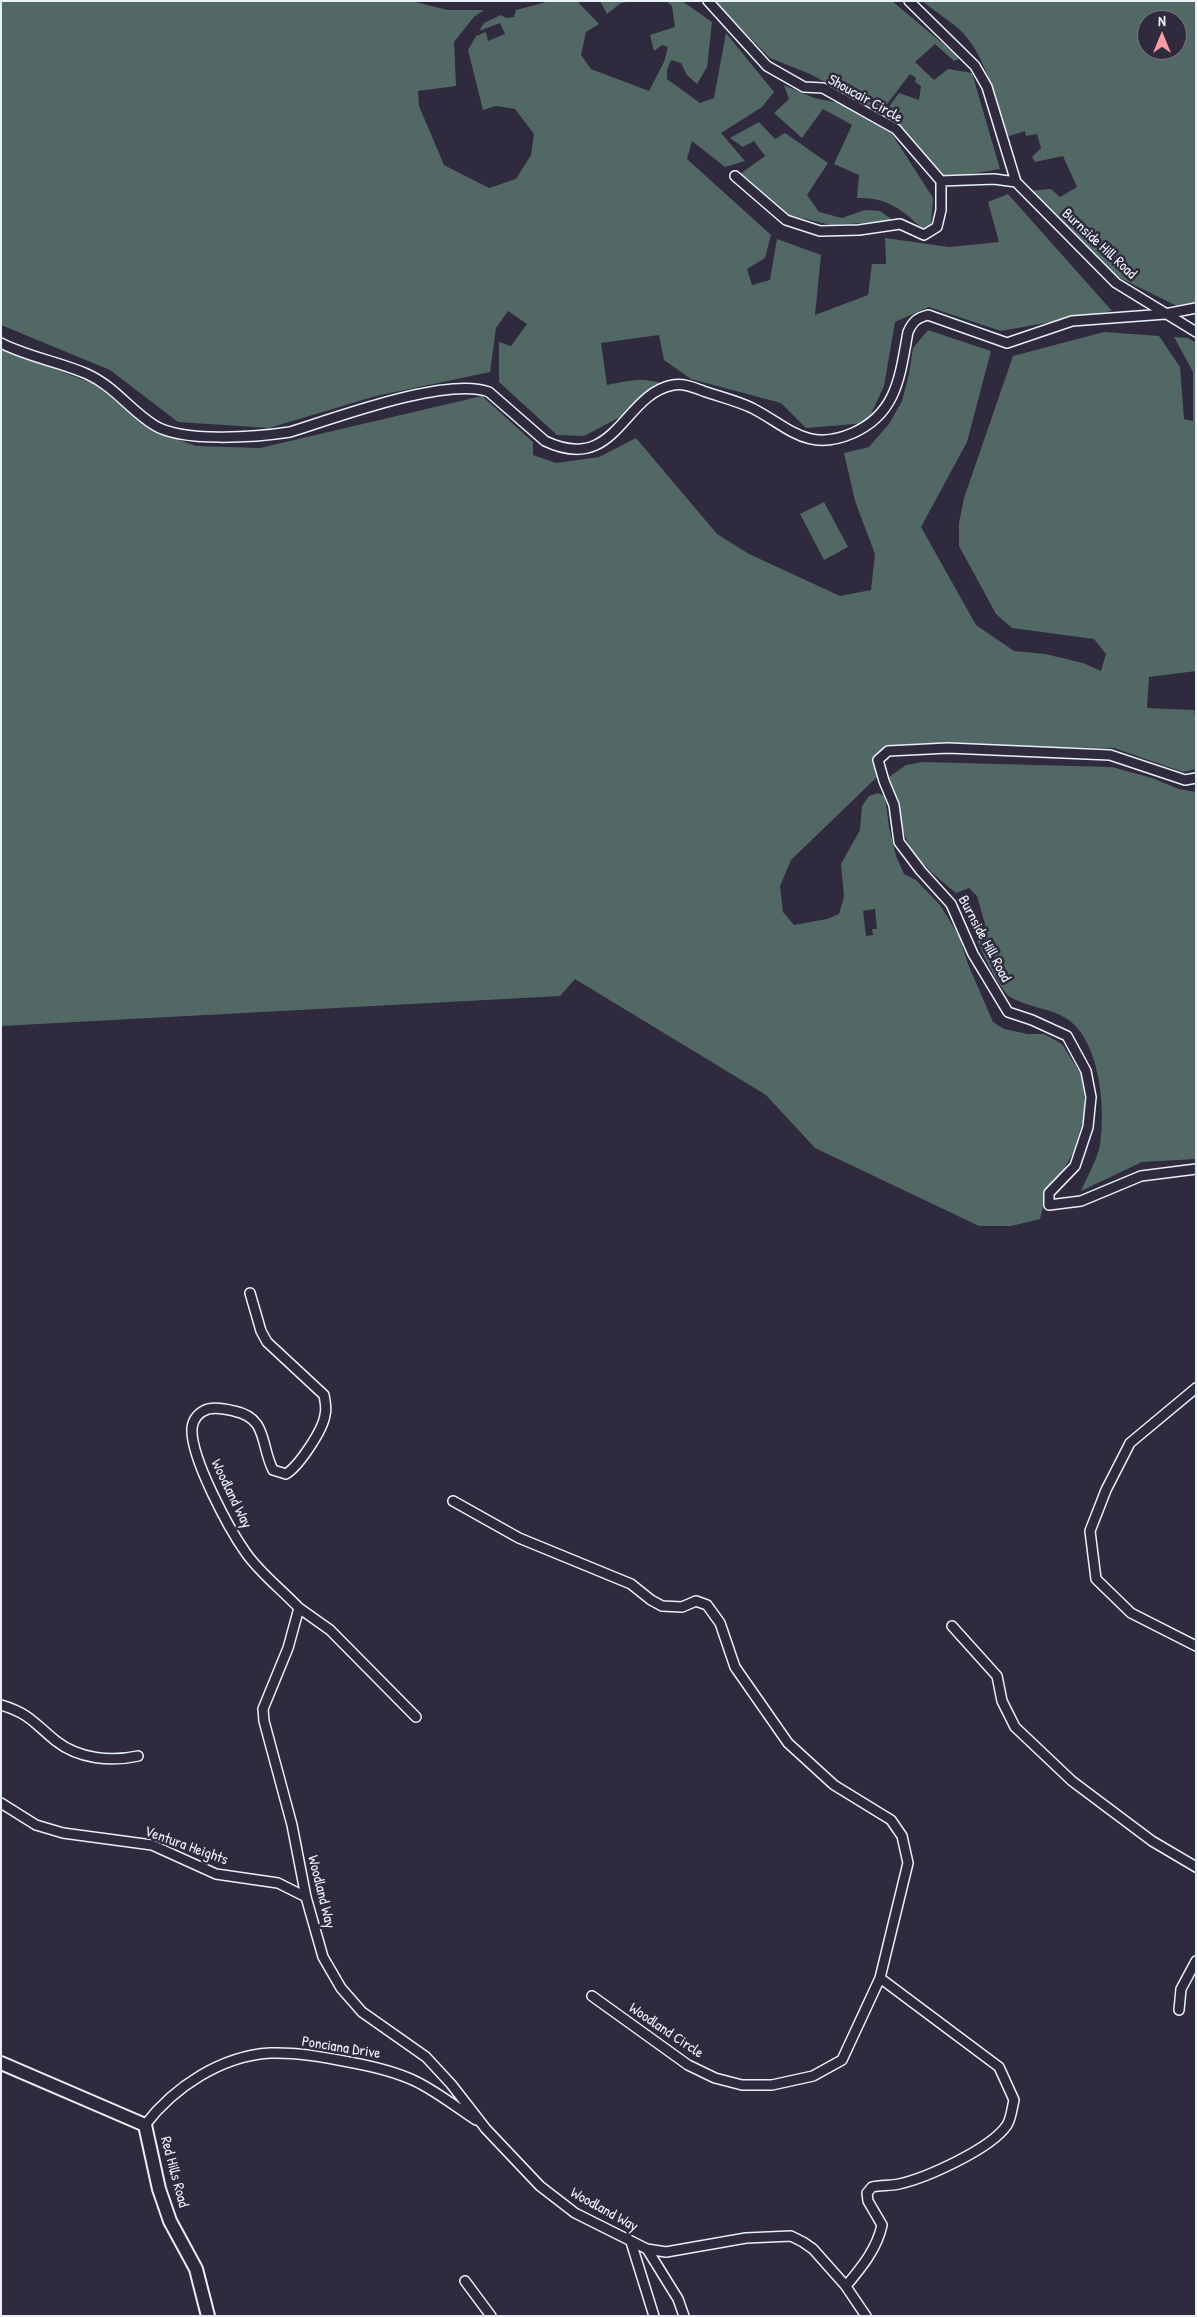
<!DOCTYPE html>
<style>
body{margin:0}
#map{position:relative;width:1197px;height:2317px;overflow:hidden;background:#2f2a3d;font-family:"Patrick Hand",sans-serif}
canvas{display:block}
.frame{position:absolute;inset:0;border:2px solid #e8f1f8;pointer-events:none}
.north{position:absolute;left:1137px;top:10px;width:50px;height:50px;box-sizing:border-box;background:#2f2a3d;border:1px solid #797a88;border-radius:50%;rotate:0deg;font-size:14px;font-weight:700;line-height:20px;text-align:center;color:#e8f1f8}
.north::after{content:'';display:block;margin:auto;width:18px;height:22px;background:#ff9aa2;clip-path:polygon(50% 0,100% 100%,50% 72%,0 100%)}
</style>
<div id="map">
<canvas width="1197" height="2317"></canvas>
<div class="frame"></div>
<div class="north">N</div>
</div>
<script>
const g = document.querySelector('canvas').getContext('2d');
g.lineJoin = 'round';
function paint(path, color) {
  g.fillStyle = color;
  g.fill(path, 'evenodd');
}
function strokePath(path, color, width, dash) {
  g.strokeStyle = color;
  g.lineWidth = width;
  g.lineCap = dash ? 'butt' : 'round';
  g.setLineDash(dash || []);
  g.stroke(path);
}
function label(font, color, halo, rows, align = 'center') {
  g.font = font + ' "Patrick Hand",sans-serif';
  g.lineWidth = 5;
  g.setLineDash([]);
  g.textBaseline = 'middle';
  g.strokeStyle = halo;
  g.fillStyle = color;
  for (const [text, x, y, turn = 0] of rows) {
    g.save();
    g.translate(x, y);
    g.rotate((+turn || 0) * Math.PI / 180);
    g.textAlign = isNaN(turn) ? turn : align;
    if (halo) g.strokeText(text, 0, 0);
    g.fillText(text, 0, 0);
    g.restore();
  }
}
paint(new Path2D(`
 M1 1H411L448 10H484L474 17 454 42 456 86 418 91 419 106 444 165 489 188 516 179 531 155 534 134 515 109 496 106 483 110 468 50 476 36 486 32 488 41 505 34 500 23 479 31 484 23 501 15 506 18 514 17 516 10 550 1H577L599 24 586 32 581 55 591 69 649 91 664 62 668 47 662 45 654 51 650 35 675 27 672 6 666 1H682L712 22 707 67 697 84 687 75 681 63 671 60 667 70V79L700 103 714 98 726 33 774 92 762 107 721 133 745 161 725 167 692 141 687 159 771 235 765 258 747 269 752 285 770 280 777 239 821 255 815 315 868 295 872 264H886L885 238 949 247 999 242 988 202 1008 194 1112 311 1001 331 929 307 895 322 884 386 867 423 806 428 781 403 691 379 664 360 659 335 601 343 607 385C638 379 646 377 675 388L584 436 557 435 499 382V342L511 346 527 324 508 311 496 328 490 372 376 396 269 428 178 422 110 370 1 325Z
 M600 1H634L621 3 607 14Z
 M714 1H892L960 58 954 61 935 44 915 62 934 80 948 69 972 73 1000 169 946 178 898 123 883 115 899 93 919 100 921 86 915 82 916 78 910 74 881 112 810 74 770 58Z
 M922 1H1196V302L1177 306 1118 277 1028 195 1029 191 1051 189 1060 197 1077 187 1063 156 1035 162 1032 157 1041 148 1037 134 1026 136 1025 131 1006 137C996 104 988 61 964 34 953 22 935 12 922 1ZM1147 20H1177V50H1147Z
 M784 85 814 98 839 103 892 134 933 198 931 224 923 229C901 209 887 197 857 198L859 175 834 164 852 125 823 109 802 138 774 113 789 99Z
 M759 122 775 139 785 133 828 163 807 195 819 212 842 218 865 210 880 211 894 221 831 225 788 215 740 174 765 156 754 141 743 147 730 138Z
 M928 330 991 351 967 442 921 527 976 625 1014 651 1045 654 1083 663 1101 671 1106 654 1094 639 1012 628 996 614 959 546V523L964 498 1013 356 1104 332 1159 336 1180 367 1184 419 1193 421V372L1174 337 1188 338 1196 343V671L1149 677 1147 708 1194 710 1196 721V769L1183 772 1114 748 890 745 875 756 878 776 791 860 780 886 783 912 794 925 827 919 839 914 844 897 841 864 860 830 862 806 869 796 878 793 885 796 889 827 896 856 904 874 916 880 940 905 959 936 968 964 993 1022 1004 1029 1028 1034H1044L1062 1044 1082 1076 1086 1112 1073 1153 1061 1174 1048 1187 1040 1219 1011 1226H979L815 1148 766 1095 575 979 560 996 1 1026V349L97 385 151 430 196 446 260 448 482 396 533 442V455L556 463 599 457 636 438 717 534 749 554 840 596 871 590 875 554 855 501 844 453 869 447 889 424 902 401 909 374 913 348ZM875 909 877 929H872L873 935 866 936 863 911Z
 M824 502 848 547 824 560 800 514Z
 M923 762 1112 767 1152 778 1179 789 1196 792V1159L1142 1162 1081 1191C1087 1177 1097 1160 1100 1145 1106 1110 1100 1040 1067 1019 1051 1008 1026 1007 1010 997 1002 992 979 949 977 938L987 931 977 896 969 888 956 893C937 877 914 860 905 836 901 826 901 813 898 802 896 793 890 786 889 777L906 765Z`), '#526864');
const minor = new Path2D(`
 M708 1 767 66 804 87 823 88 896 129 941 181 994 179 1016 182
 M909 1 975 66 987 87 1016 182 1116 283 1196 332
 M735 176 786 220 820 231 859 230 900 224 924 235 937 227 941 210V181
 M1 343C28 357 60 362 87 374 114 386 130 410 154 425 182 443 257 437 290 432 335 418 447 376 489 392L545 441C616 475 623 394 673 385 684 383 695 388 706 392 721 397 737 401 752 408 789 427 807 453 853 433 898 413 900 374 908 332 913 321 917 318 928 315L1007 343 1072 321 1165 314 1196 308
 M1196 778 1185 780 1110 755 948 748 888 751 878 760 884 781 894 805 899 842 921 871 951 904 973 954 1008 1012 1032 1020 1067 1036 1086 1071 1091 1097 1088 1127 1075 1166 1049 1193V1205L1081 1201 1141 1176 1196 1169
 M250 1293 261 1331 267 1342 324 1395C325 1401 327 1408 325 1415 323 1430 299 1466 286 1474L273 1470C260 1444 268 1418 234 1411 226 1409 217 1407 208 1409 199 1412 193 1419 192 1428 190 1457 229 1529 246 1553 260 1573 282 1590 299 1608L288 1648 263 1709 264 1721 292 1825 306 1897 323 1957 341 1988 362 2012 426 2057 451 2084 486 2129 540 2186 575 2213 647 2249 666 2252 746 2238 791 2236 803 2242 813 2249 845 2285 866 2316
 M1196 1388 1130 1443 1106 1490 1090 1531 1096 1579 1131 1613 1196 1646
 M453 1501 519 1538 631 1584 651 1600 662 1606 682 1607 696 1601 707 1605 720 1623 735 1667 788 1743 834 1785 891 1820 902 1836 908 1863 880 1978 842 2060 813 2076 772 2085H742L715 2078 688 2065 592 1996
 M299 1608 330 1630 416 1717
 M952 1626 997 1676 1002 1701 1015 1727 1072 1781 1152 1841 1196 1867
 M1 1705C29 1713 35 1724 56 1741 79 1759 111 1762 138 1756
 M1 1803 36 1825 63 1833 152 1845 216 1874 278 1883 306 1897
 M1179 2010 1181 1989 1196 1961
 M145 2125C174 2087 221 2056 270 2053 296 2052 323 2057 349 2062 371 2066 394 2071 415 2081 436 2091 456 2107 476 2120
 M631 2242 654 2316
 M647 2249 678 2299 684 2316
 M465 2281 491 2316
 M846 2286C861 2268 877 2249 882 2225L868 2201 867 2193 872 2187C880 2185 890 2186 899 2184 926 2178 991 2149 1007 2125 1011 2119 1012 2108 1014 2100L999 2067 880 1978`);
const secondary = new Path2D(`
 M1 2063 145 2125 159 2189 170 2221 196 2269 208 2316`);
strokePath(minor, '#e8f1f8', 12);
strokePath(secondary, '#e8f1f8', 16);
strokePath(minor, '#2f2a3d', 9);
strokePath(secondary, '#2f2a3d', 12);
label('15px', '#e8f1f8', '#2f2a3d', [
 ["Shoucair Circle",865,99,29],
 ["Burnside Hill Road",1099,244,43],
 ["Burnside Hill Road",984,939,62],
 ["Woodland Way",231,1494,64],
 ["Ventura Heights",186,1846,20],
 ["Woodland Way",321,1892,76],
 ["Woodland Circle",666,2031,34],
 ["Ponciana Drive",341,2048,9],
 ["Red Hills Road",174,2172,75],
 ["Woodland Way",604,2210,29]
]);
</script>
